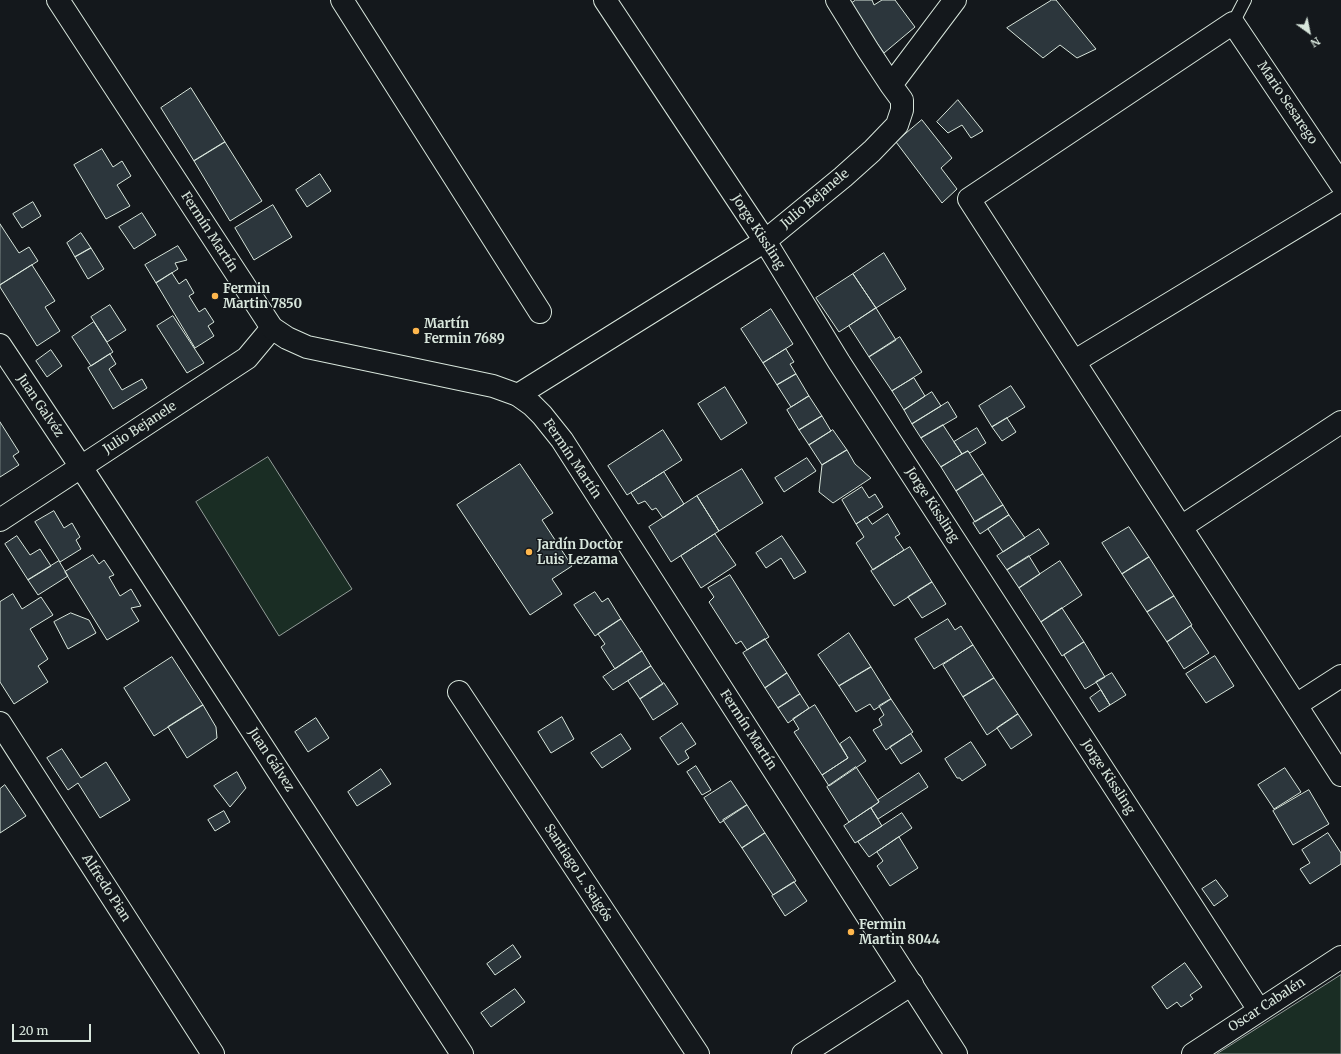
<!DOCTYPE html>
<meta charset="utf-8">
<style>
body{margin:0}
#map{position:relative;width:1341px;height:1054px;overflow:hidden;background:#14181c;font-family:Merriweather,serif}
canvas{display:block}
.north{position:absolute;left:1289px;top:12px;width:40px;height:40px;-webkit-text-stroke:3px #14181c;paint-order:stroke;rotate:147deg;font-size:11px;font-weight:700;line-height:16px;text-align:center;color:#d8e6dc}
.north::after{content:'';display:block;margin:auto;width:14px;height:18px;background:#d8e6dc;clip-path:polygon(50% 0,100% 100%,50% 72%,0 100%)}
.scale{position:absolute;left:12px;top:1024px;width:79px;height:18px;box-sizing:border-box;border:2px solid #d8e6dc;border-top:0;padding-left:5px;font-size:12px;line-height:14px;white-space:nowrap;color:#d8e6dc;-webkit-text-stroke:3px #14181c;paint-order:stroke}
</style>
<div id="map">
<canvas width="1341" height="1054"></canvas>
<div class="north">N</div>
<div class="scale">20 m</div>
</div>
<script>
const g = document.querySelector('canvas').getContext('2d');
g.lineJoin = 'round';
function paint(path, color) {
  g.fillStyle = color;
  g.fill(path, 'evenodd');
}
function strokePath(path, color, width, dash) {
  g.strokeStyle = color;
  g.lineWidth = width;
  g.lineCap = dash ? 'butt' : 'round';
  g.setLineDash(dash || []);
  g.stroke(path);
}
function label(font, color, halo, rows, align = 'center') {
  g.font = font + ' Merriweather,serif';
  g.lineWidth = 3;
  g.setLineDash([]);
  g.textBaseline = 'middle';
  g.strokeStyle = halo;
  g.fillStyle = color;
  for (const [text, x, y, turn = 0] of rows) {
    g.save();
    g.translate(x, y);
    g.rotate((+turn || 0) * Math.PI / 180);
    g.textAlign = isNaN(turn) ? turn : align;
    if (halo) g.strokeText(text, 0, 0);
    g.fillText(text, 0, 0);
    g.restore();
  }
}
const green = new Path2D(`
 M268 457 352 589 279 636 196 502Z
 M1341 975V1054H1217Z`);
paint(green, '#1a2d24');
strokePath(green, '#939e99', 1);
const building = new Path2D(`
 M856 0H872L874 5 882 0H895L915 27 884 53 849 5Z
 M1052 0H1056L1096 49 1077 58 1060 45 1043 58 1007 28Z
 M191 88 225 142 194 161 161 108Z
 M958 100 983 131 971 138 962 125 948 133 937 122Z
 M922 120 952 158 941 168 957 189 942 203 896 142Z
 M225 142 262 201 230 221 194 161Z
 M102 149 113 167 122 161 131 176 117 185 130 206 106 219 74 165Z
 M320 174 331 191 307 207 296 190Z
 M33 202 41 216 22 228 13 214Z
 M273 205 292 237 254 260 235 228Z
 M142 213 156 235 134 249 119 227Z
 M0 224 19 253 29 247 38 261 0 285Z
 M81 233 91 248 75 257 67 243Z
 M178 246 187 260 175 263 178 269 156 283 145 265Z
 M91 248 104 269 88 279 75 257Z
 M884 253 906 289 876 308 853 274Z
 M32 265 55 301 45 307 60 331 37 346 0 287V285Z
 M172 273 179 284 186 279 194 293 189 296 199 312 205 308 214 322 208 326 214 336 195 348 156 283Z
 M853 274 876 308 839 332 816 298Z
 M110 305 126 330 107 342 91 317Z
 M876 308 896 340 869 357 849 326Z
 M771 309 793 344 763 363 741 329Z
 M173 316 204 363 187 373 157 326Z
 M94 322 113 352 91 366 72 337Z
 M900 337 922 372 892 391 869 357Z
 M786 349 794 362 790 364 796 374 777 385 763 363Z
 M51 350 62 366 47 377 36 361Z
 M110 354 116 364 109 369 122 390 142 379 147 388 113 409 88 368Z
 M796 374 809 396 791 407 777 385Z
 M914 378 925 396 904 410 892 391Z
 M1011 386 1025 407 992 427 979 406Z
 M725 387 747 423 721 440 698 404Z
 M932 392 941 406 912 424 904 410Z
 M809 396 822 416 799 430 787 410Z
 M948 402 957 417 921 438 912 424Z
 M822 416 831 431 809 445 799 430Z
 M1007 418 1016 432 1002 441 992 427Z
 M0 422 19 452 13 456 19 465 0 477Z
 M943 425 962 454 941 467 921 438Z
 M977 428 986 443 970 453 968 451 962 454 954 442Z
 M663 430 682 460 627 495 608 466Z
 M833 430 847 450 822 465 809 445Z
 M847 450 855 464 871 478 833 503 819 492 822 465Z
 M968 451 983 474 956 491 941 467Z
 M807 458 816 471 784 492 775 478Z
 M520 464 553 513 542 520 572 566 552 579 562 594 530 615 457 505Z
 M742 469 763 503 719 531 697 496Z
 M664 472 684 504 663 518 656 508 652 510 645 501 638 504 631 493Z
 M983 474 1003 505 975 522 956 491Z
 M862 487 869 498 875 494 883 507 856 524 842 500Z
 M697 496 719 531 671 562 649 527Z
 M1003 505 1009 515 980 534 973 523Z
 M54 511 64 528 72 523 80 537 76 540 81 549 60 562 35 522Z
 M888 514 900 534 895 537 904 550 873 570 856 543 864 537 856 524 867 517 872 524Z
 M1009 515 1025 538 1003 552 988 529Z
 M1129 527 1149 557 1122 574 1102 543Z
 M1039 529 1049 544 1007 570 997 556Z
 M715 534 736 565 701 588 681 556Z
 M17 536 30 555 40 549 51 566 28 580 5 544Z
 M782 536 806 572 794 579 781 558 766 568 756 553Z
 M910 547 932 582 894 606 871 571Z
 M93 555 99 564 104 560 114 575 109 577 120 596 131 589 141 606 131 608 139 621 107 640 65 572Z
 M1029 556 1040 574 1019 588 1007 570Z
 M1149 557 1174 596 1147 612 1122 574Z
 M59 561 68 576 38 595 28 580Z
 M1060 561 1082 595 1041 622 1019 588Z
 M730 575 769 637 747 650 741 641 736 644 709 602 714 597 708 588Z
 M932 582 946 604 922 618 908 597Z
 M595 592 602 602 608 598 621 619 595 636 574 605Z
 M13 594 22 609 41 597 53 615 30 629 48 659 38 666 48 682 14 704 0 682V602Z
 M1174 596 1192 625 1167 642 1147 612Z
 M1062 608 1084 642 1062 656 1041 622Z
 M71 613 89 620 96 633 68 649 54 622Z
 M621 619 642 651 615 669 601 647 605 644 598 634Z
 M948 619 955 630 961 626 973 645 934 669 915 639Z
 M1191 626 1209 653 1184 669 1167 642Z
 M849 633 871 667 839 686 818 655Z
 M765 639 787 673 765 688 743 653Z
 M1084 642 1105 677 1085 689 1064 655Z
 M973 645 994 678 963 697 943 665Z
 M642 651 651 666 613 690 603 677Z
 M1215 656 1234 686 1206 703 1186 674Z
 M172 657 203 705 154 736 124 688Z
 M651 666 663 684 640 699 628 681Z
 M871 667 891 699 874 710 870 704 856 712 839 686Z
 M787 673 800 694 778 708 765 688Z
 M1112 673 1126 695 1110 705 1096 682Z
 M994 678 1018 714 987 735 963 697Z
 M664 683 678 704 653 720 640 699Z
 M1101 690 1110 705 1099 712 1090 698Z
 M800 694 809 708 788 723 778 708Z
 M891 699 913 732 886 750 873 730 882 725 879 719 884 715 879 706Z
 M203 705 216 727 217 738 187 758 168 727Z
 M815 705 848 758 822 775 794 732 799 729 793 719Z
 M1018 714 1032 735 1011 749 997 728Z
 M562 717 574 739 551 753 538 732Z
 M316 718 329 738 308 752 295 732Z
 M682 723 696 744 685 751 689 758 678 765 660 738Z
 M621 734 631 749 602 768 591 753Z
 M911 734 922 751 901 764 890 747Z
 M850 737 866 761 829 786 822 775 848 758 840 744Z
 M971 742 986 765 962 781 960 778H957L945 759Z
 M62 749 81 778 106 762 130 800 100 818 78 783 68 790 47 758Z
 M696 766 711 790 702 795 687 772Z
 M856 767 879 802 849 822 827 787Z
 M1285 768 1301 792 1274 809 1258 785Z
 M381 769 391 784 357 806 348 792Z
 M237 772 246 788 230 807 214 786Z
 M919 773 928 787 878 819 871 808 879 802 878 800Z
 M731 781 747 805 720 823 704 798Z
 M5 785 26 816 0 833V789Z
 M1309 790 1329 824 1293 845 1273 811Z
 M747 805 765 833 742 848 723 820Z
 M871 808 882 826 855 843 844 826Z
 M224 811 230 822 215 831 208 820Z
 M902 813 912 828 869 857 858 842Z
 M765 833 796 881 773 895 742 848Z
 M1328 833 1341 853V864L1310 884 1300 869 1310 863 1302 850Z
 M899 837 918 868 890 886 877 866 883 861 877 852Z
 M1216 880 1228 896 1214 906 1202 889Z
 M794 882 807 901 785 916 772 896Z
 M513 945 521 957 495 975 487 964Z
 M1185 963 1202 987 1190 995 1193 999 1181 1007 1177 1002 1167 1009 1152 987Z
 M515 989 525 1002 491 1027 481 1013Z`);
paint(building, '#2c363c');
strokePath(building, '#d8e6dc', 1);
const service = new Path2D(`
 M1233 23 1245 0`);
const minor = new Path2D(`
 M342 0 540 312
 M605 0 765 241 839 362 1259 1010
 M837 0 868 50 891 85
 M1341 184 1233 23 969 199 1341 775
 M0 345 81 467 462 1054
 M1075 361 1341 200
 M518 395 765 241 843 177 872 151 897 125 902 110V100L891 85 955 0
 M0 520 247 358 272 328
 M1181 527 1341 422
 M459 692 698 1054
 M1296 705 1341 676
 M0 723 213 1054
 M803 1054 912 984
 M1193 1054 1341 957`);
const secondary = new Path2D(`
 M58 0 272 328 287 338 307 347 493 386 518 395 532 405 542 415 562 440 956 1054`);
strokePath(service, '#d8e6dc', 14);
strokePath(minor, '#d8e6dc', 24);
strokePath(secondary, '#d8e6dc', 24);
strokePath(service, '#14181c', 12);
strokePath(minor, '#14181c', 22);
strokePath(secondary, '#14181c', 22);
for (const [x, y, r, color] of [
 [215,296,4,"#ffb74d"],
 [416,331,4,"#ffb74d"],
 [529,552,4,"#ffb74d"],
 [851,932,4,"#ffb74d"]
]) {
  const dot = new Path2D();
  dot.arc(x, y, r, 0, 2 * Math.PI);
  g.fillStyle = color;
  g.fill(dot);
  strokePath(dot, '#14181c', 1.5);
}
label('13px', '#d8e6dc', '#14181c', [
 ["Mario Sesarego",1287,103,56],
 ["Julio Bejanele",815,199,-40],
 ["Fermín Martín",209,232,57],
 ["Jorge Kissling",758,232,57],
 ["Juan Galvéz",40,406,56],
 ["Julio Bejanele",140,428,-33],
 ["Fermín Martín",572,459,56],
 ["Jorge Kissling",932,505,57],
 ["Fermín Martín",748,730,57],
 ["Juan Gálvez",271,760,57],
 ["Jorge Kissling",1108,777,57],
 ["Santiago L. Saigós",578,873,57],
 ["Alfredo Pian",106,888,57],
 ["Oscar Cabalén",1267,1005,-33]
]);
label('bold 13px', '#d8e6dc', '#14181c', [
 ["Fermin",223,289],
 ["Martin 7850",223,304],
 ["Martín",424,324],
 ["Fermin 7689",424,339],
 ["Jardín Doctor",537,545],
 ["Luis Lezama",537,560],
 ["Fermin",859,925],
 ["Martin 8044",859,940]
], 'left');
</script>
